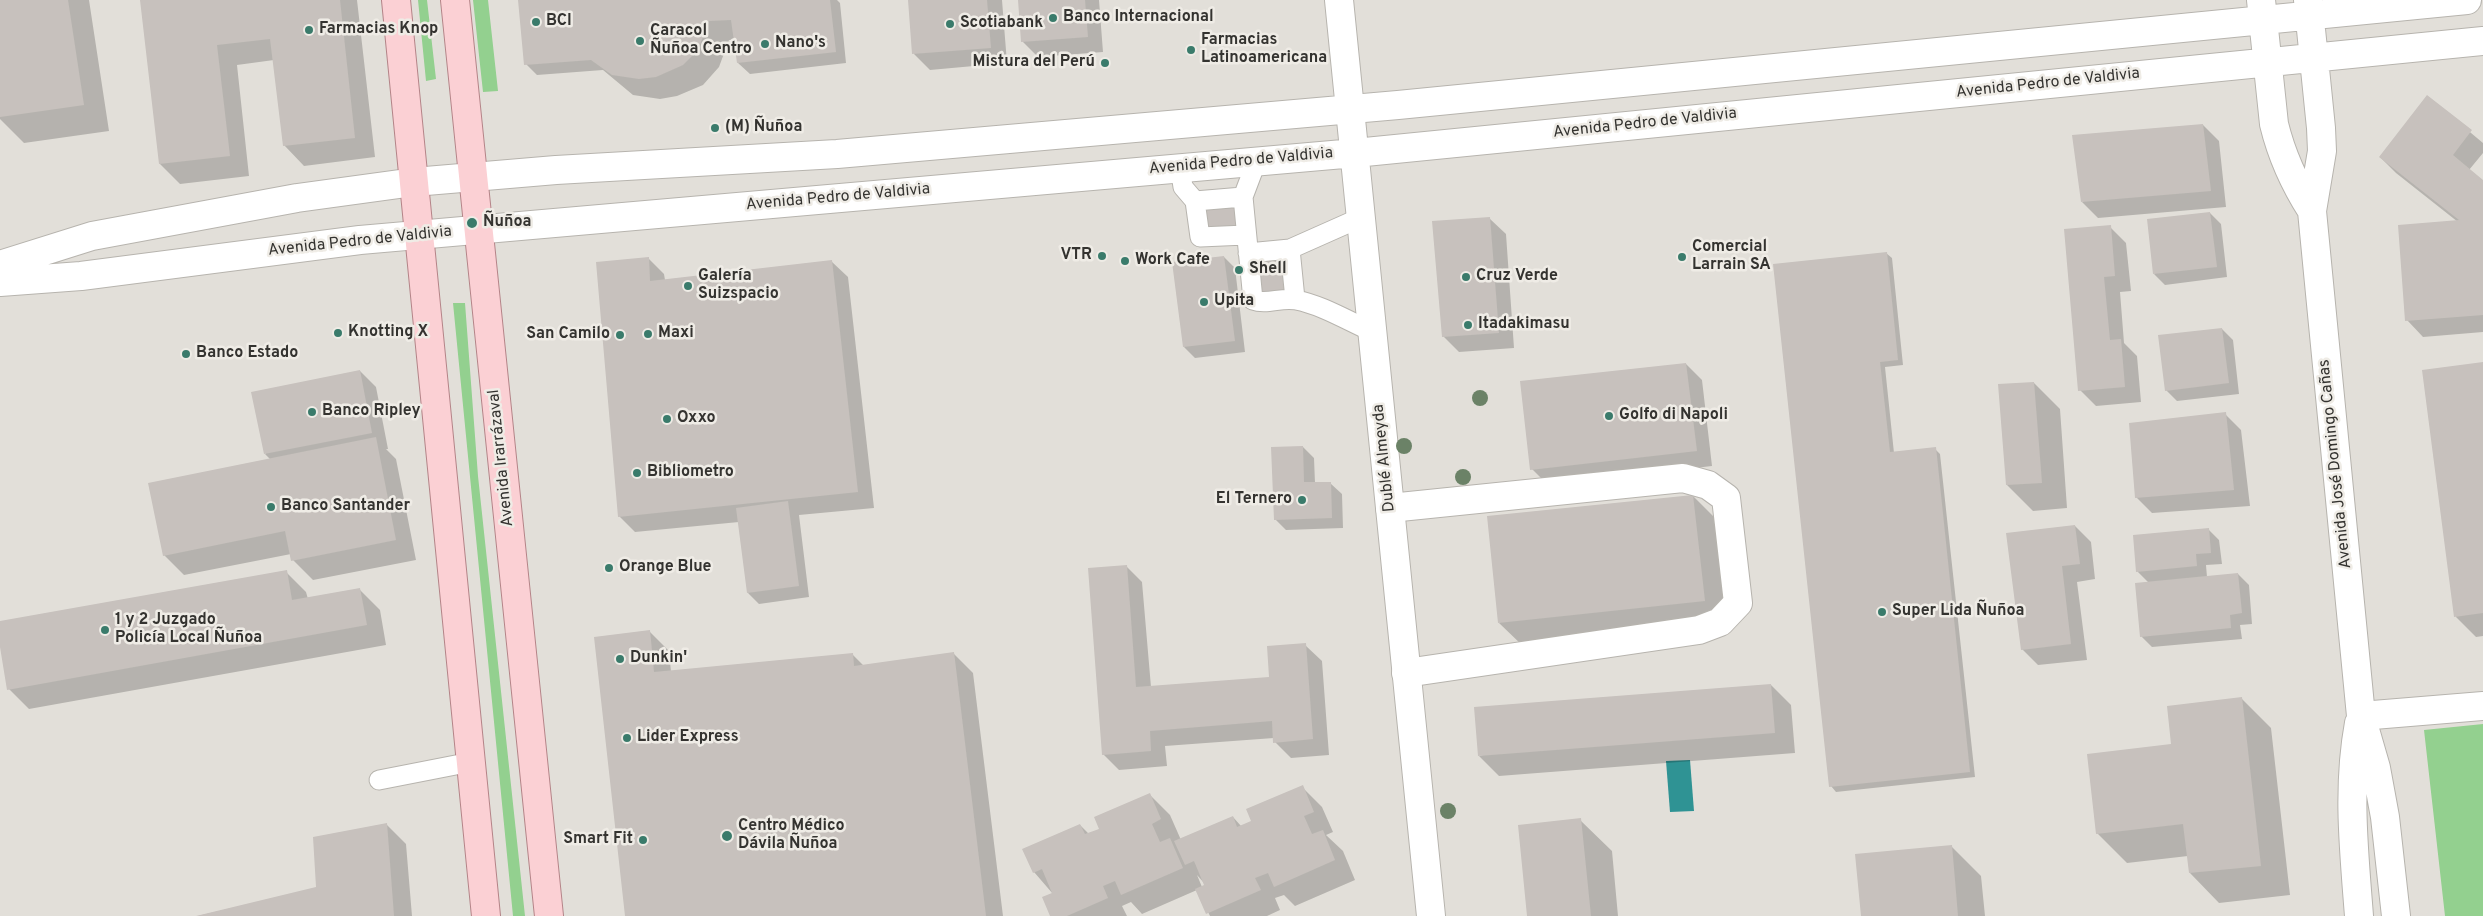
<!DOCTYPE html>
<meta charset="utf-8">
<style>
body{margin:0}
canvas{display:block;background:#e2dfd9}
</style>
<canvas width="2483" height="916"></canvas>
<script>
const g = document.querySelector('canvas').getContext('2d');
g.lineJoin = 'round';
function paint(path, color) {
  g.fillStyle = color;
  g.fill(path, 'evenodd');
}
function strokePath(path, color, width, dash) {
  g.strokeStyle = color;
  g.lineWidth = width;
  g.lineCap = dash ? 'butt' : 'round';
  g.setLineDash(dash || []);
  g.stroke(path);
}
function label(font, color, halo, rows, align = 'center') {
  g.font = font + ' Overpass,sans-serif';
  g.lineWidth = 5;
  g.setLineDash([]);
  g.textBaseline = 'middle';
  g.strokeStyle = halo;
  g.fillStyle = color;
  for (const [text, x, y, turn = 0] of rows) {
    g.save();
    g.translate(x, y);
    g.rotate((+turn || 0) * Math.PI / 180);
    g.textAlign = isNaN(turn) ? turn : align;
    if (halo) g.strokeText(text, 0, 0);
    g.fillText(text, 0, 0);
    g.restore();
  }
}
paint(new Path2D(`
 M418 0H427L436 79 426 81Z
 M473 0H488L498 91 483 92Z
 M453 303H465L478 476 525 916H513Z
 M2483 724V916H2445L2424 730Z`), '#93d08f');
paint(new Path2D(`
 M1690 760 1694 811 1670 812 1666 761Z`), '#2f9394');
paint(new Path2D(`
 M0 0H89L109 131 24 143 0 119Z
 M141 0H357L375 157 304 166 284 145 274 60 237 65 249 176 180 184 160 164Z
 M519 0H837L840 3 846 63 750 74 738 63 735 40H729L719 67 703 85 677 96 660 99 633 95 603 70 537 75 526 64Z
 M909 0H1002L1007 63 930 70 914 54Z
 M1019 0H1099L1103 52 1038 57 1022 41Z
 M2428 97 2483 143V153L2469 170 2483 181V332L2423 337 2407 320 2458 222 2396 173 2380 157Z
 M2203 125 2219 141 2226 207 2098 218 2082 202Z
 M2210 213 2221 224 2227 277 2165 285 2154 274Z
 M1489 218 1506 234 1514 348 1459 352 1443 336Z
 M2110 227 2126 243 2131 291 2120 292 2124 343 2137 356 2141 402 2096 406 2080 390Z
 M1886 253 1892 258 1903 365 1885 367 1894 453 1935 449 1940 454 1975 777 1836 792 1831 786Z
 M1224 257 1235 268 1245 352 1195 358 1184 347Z
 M648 258 664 274 665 280 831 261 848 277 874 508 799 515 809 597 759 604 748 593 739 522 635 532 619 516Z
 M2222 329 2233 340 2239 394 2177 401 2166 390Z
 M2483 363V636L2476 637 2456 617Z
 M1686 364 1702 380 1712 466 1548 485 1532 469Z
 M360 371 376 387 388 449H386L396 459 416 560 313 580 293 560 291 554 184 575 164 555 271 460 265 454Z
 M2034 383 2060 409 2067 508 2033 511 2007 485Z
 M2225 414 2241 430 2250 506 2152 513 2136 497Z
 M1303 447 1314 458 1315 483H1330L1342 494 1343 528 1286 530 1275 519Z
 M1693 496 1719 522 1730 627 1525 648 1499 623Z
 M2075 526 2091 542 2095 579 2077 582 2087 660 2038 665 2022 649Z
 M2208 529 2219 540 2222 564 2206 565 2207 577 2238 574 2249 585 2252 624 2240 625 2242 639 2152 647 2141 636 2149 583 2137 571Z
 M1126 566 1142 582 1151 687 1271 678 1305 645 1322 661 1329 755 1291 758 1275 742 1274 738 1165 746 1167 766 1119 770 1103 754Z
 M286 572 306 592 308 599 360 590 380 610 386 645 29 709 9 689 0 640V623Z
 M649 631 669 651 671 672 852 654 864 666 953 653 973 673 1003 916H626Z
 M1771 685 1791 705 1795 753 1499 776 1479 756Z
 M2242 699 2271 728 2290 895 2219 903 2190 873 2188 856 2127 863 2097 833Z
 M1302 787 1322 807 1333 832 1326 835 1343 851 1355 880 1295 906 1284 895 1275 898 1280 910 1267 916H1210L1197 890 1142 914 1131 902 1122 906 1127 916H1052L1053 894 1034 872 1080 825 1089 834 1100 829 1150 795 1170 815 1181 840 1233 817 1241 826 1253 821ZM1197 875 1204 883 1206 886 1202 887Z
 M1580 820 1612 851 1618 916H1529Z
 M386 824 406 844 412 916H198L317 888Z
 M1951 846 1981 876 1985 916H1862Z`), '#0003');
paint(new Path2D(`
 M0 0H68L84 105 0 117Z
 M140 0H340L355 138 283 146 270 39 217 45 230 156 159 164Z
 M518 0H830L836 52 737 63 731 20 709 21 699 47 692 56 683 65 656 77 639 79 612 75 591 60 524 65Z
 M908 0H987L991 48 912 54Z
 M1018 0H1085L1088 37 1021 42Z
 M2427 95 2472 130 2453 155 2483 180V315L2405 321 2398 225 2459 220 2379 157Z
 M2203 124 2211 191 2081 202 2072 135Z
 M1233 199 1237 230 1203 234 1199 203Z
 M2210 212 2217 267 2153 274 2147 219Z
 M1490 217 1499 333 1442 337 1432 221Z
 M2111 225 2115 276 2104 277 2110 340 2121 339 2125 387 2078 391 2064 229Z
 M1288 252 1291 294 1256 297 1254 254Z
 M1887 252 1898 360 1880 362 1890 452 1936 447 1970 772 1829 787 1773 264Z
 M1224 256 1235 341 1183 347 1172 262Z
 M649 257 650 281 832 260 858 492 618 517 596 262Z
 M2222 328 2229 383 2165 391 2158 335Z
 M2483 362V613L2454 617 2422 370Z
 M1686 363 1697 451 1530 470 1520 381Z
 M360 370 372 433 264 454 251 392Z
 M2034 382 2042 483 2006 485 1998 384Z
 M2226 412 2234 490 2135 498 2129 423Z
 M376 437 396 540 291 561 285 531 163 556 148 483Z
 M1303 446 1304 482H1331L1332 518 1274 520 1271 447Z
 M1693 495 1705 601 1498 623 1487 516Z
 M788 501 799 586 747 593 736 508Z
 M2075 525 2080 564 2062 566 2071 644 2021 650 2006 533Z
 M2209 528 2211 553 2196 554 2197 566 2136 572 2133 535Z
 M1127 565 1136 687 1269 677 1267 646 1306 643 1313 739 1273 743 1272 721 1150 731 1151 751 1102 755 1088 568Z
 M287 570 292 600 360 588 367 625 7 690 0 647V621Z
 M2238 573 2242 613 2230 615 2231 628 2140 637 2135 583Z
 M650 630 654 672 853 653 854 666 954 652 986 916H625L594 637Z
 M1771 684 1775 733 1478 756 1474 707Z
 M2242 697 2261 866 2189 873 2183 824 2096 834 2087 754 2171 744 2167 706Z
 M1303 785 1314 812 1304 816 1312 834 1323 830 1335 860 1274 887 1268 873 1255 878 1261 890 1206 914 1195 889 1204 885 1194 861 1185 865 1174 841 1233 816 1237 827 1251 821 1246 809Z
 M1150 793 1161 819 1152 824 1160 842 1170 838 1183 868 1121 895 1115 881 1103 886 1108 898 1067 916H1050L1042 897 1052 893 1042 869 1033 873 1022 849 1080 824 1085 834 1099 829 1094 817Z
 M1581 818 1591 916H1527L1518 825Z
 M387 823 394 916H196L316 887 313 837Z
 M1952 845 1958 916H1861L1855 854Z`), '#c7c1bd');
const lane = new Path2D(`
 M1257 160 1243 197 1253 300C1267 305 1281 297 1296 300 1322 305 1348 321 1373 332
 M1180 167 1183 187 1195 201 1200 237 1246 235
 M1195 201 1243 197
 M1290 249 1295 299
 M1248 253 1290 249 1362 217
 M379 780 471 762`);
const street = new Path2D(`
 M1390 508 1683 478 1708 485 1726 498 1738 603 1720 622 1699 630 1406 673
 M2361 716 2483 706`);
const secondary = new Path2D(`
 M1339 0 1431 916
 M2261 0 2274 124C2282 157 2294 183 2312 211
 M2308 0 2321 128 2322 151 2312 211 2361 716 2376 768 2385 817 2396 916
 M0 265 92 236 297 198 414 182 556 170 837 154 1398 105 2467 0
 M0 282 81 276 360 240 1355 153 2483 41
 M2359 723C2347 788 2354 851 2359 916`);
const primary = new Path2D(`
 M396 0 486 916
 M455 0 549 916`);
strokePath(lane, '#b7b4ae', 21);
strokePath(street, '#b7b4ae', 30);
strokePath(secondary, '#b7b4ae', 30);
strokePath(primary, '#b48488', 30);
strokePath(lane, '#fff', 19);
strokePath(street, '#fff', 28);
strokePath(secondary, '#fff', 28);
strokePath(primary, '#fbd0d4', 28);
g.fillStyle = '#6b8267';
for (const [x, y] of [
 [1480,398],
 [1404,446],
 [1463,477],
 [1448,811]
]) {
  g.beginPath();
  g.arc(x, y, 8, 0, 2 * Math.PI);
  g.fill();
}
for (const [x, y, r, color] of [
 [1053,18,5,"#3a7b6b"],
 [536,22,5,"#3a7b6b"],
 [950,24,5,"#3a7b6b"],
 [309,30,5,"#3a7b6b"],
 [640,41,5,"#3a7b6b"],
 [765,44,5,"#3a7b6b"],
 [1191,50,5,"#3a7b6b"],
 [1105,63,5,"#3a7b6b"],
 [715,128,5,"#3a7b6b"],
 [472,223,6,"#3a7b6b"],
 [1102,256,5,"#3a7b6b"],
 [1682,257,5,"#3a7b6b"],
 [1125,261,5,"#3a7b6b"],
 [1239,270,5,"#3a7b6b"],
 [1466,277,5,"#3a7b6b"],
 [688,286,5,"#3a7b6b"],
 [1204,302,5,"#3a7b6b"],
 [1468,325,5,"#3a7b6b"],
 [338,333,5,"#3a7b6b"],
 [648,334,5,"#3a7b6b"],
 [620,335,5,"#3a7b6b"],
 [186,354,5,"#3a7b6b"],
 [312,412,5,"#3a7b6b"],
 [1609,416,5,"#3a7b6b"],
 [667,419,5,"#3a7b6b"],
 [637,473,5,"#3a7b6b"],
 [1302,500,5,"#3a7b6b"],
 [271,507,5,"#3a7b6b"],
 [609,568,5,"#3a7b6b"],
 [1882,612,5,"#3a7b6b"],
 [105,630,5,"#3a7b6b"],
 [620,659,5,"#3a7b6b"],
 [627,738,5,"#3a7b6b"],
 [727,836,6,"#3a7b6b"],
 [643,840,5,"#3a7b6b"]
]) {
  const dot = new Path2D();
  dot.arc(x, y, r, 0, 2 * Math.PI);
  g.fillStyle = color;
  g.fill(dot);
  strokePath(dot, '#efece6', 2);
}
label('bold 16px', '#343330', '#efece6', [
 ["Banco Internacional",1063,18],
 ["BCI",546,22],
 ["Scotiabank",960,24],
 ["Farmacias Knop",319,30],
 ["Caracol",650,32],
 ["Ñuñoa Centro",650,50],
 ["Farmacias",1201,41],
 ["Latinoamericana",1201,59],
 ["Nano's",775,44],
 ["Mistura del Perú",1095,63,"right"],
 ["(M) Ñuñoa",725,128],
 ["Ñuñoa",483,223],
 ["Comercial",1692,248],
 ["Larrain SA",1692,266],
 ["VTR",1092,256,"right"],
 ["Work Cafe",1135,261],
 ["Shell",1249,270],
 ["Galería",698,277],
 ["Suizspacio",698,295],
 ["Cruz Verde",1476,277],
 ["Upita",1214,302],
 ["Itadakimasu",1478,325],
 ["Knotting X",348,333],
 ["Maxi",658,334],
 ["San Camilo",610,335,"right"],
 ["Banco Estado",196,354],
 ["Banco Ripley",322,412],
 ["Golfo di Napoli",1619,416],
 ["Oxxo",677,419],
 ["Bibliometro",647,473],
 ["El Ternero",1292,500,"right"],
 ["Banco Santander",281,507],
 ["Orange Blue",619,568],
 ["Super Lida Ñuñoa",1892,612],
 ["1 y 2 Juzgado",115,621],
 ["Policía Local Ñuñoa",115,639],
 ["Dunkin'",630,659],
 ["Lider Express",637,738],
 ["Centro Médico",738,827],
 ["Dávila Ñuñoa",738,845],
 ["Smart Fit",633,840,"right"]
], 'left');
label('16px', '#343330', '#efece6', [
 ["Avenida Pedro de Valdivia",2048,84,-6],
 ["Avenida Pedro de Valdivia",1645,124,-6],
 ["Avenida Pedro de Valdivia",1241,162,-5],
 ["Avenida Pedro de Valdivia",838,198,-5],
 ["Avenida Pedro de Valdivia",360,242,-6],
 ["Avenida Irarrázaval",502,458,-96],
 ["Dublé Almeyda",1385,458,-96],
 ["Avenida José Domingo Cañas",2336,464,-96]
]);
</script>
